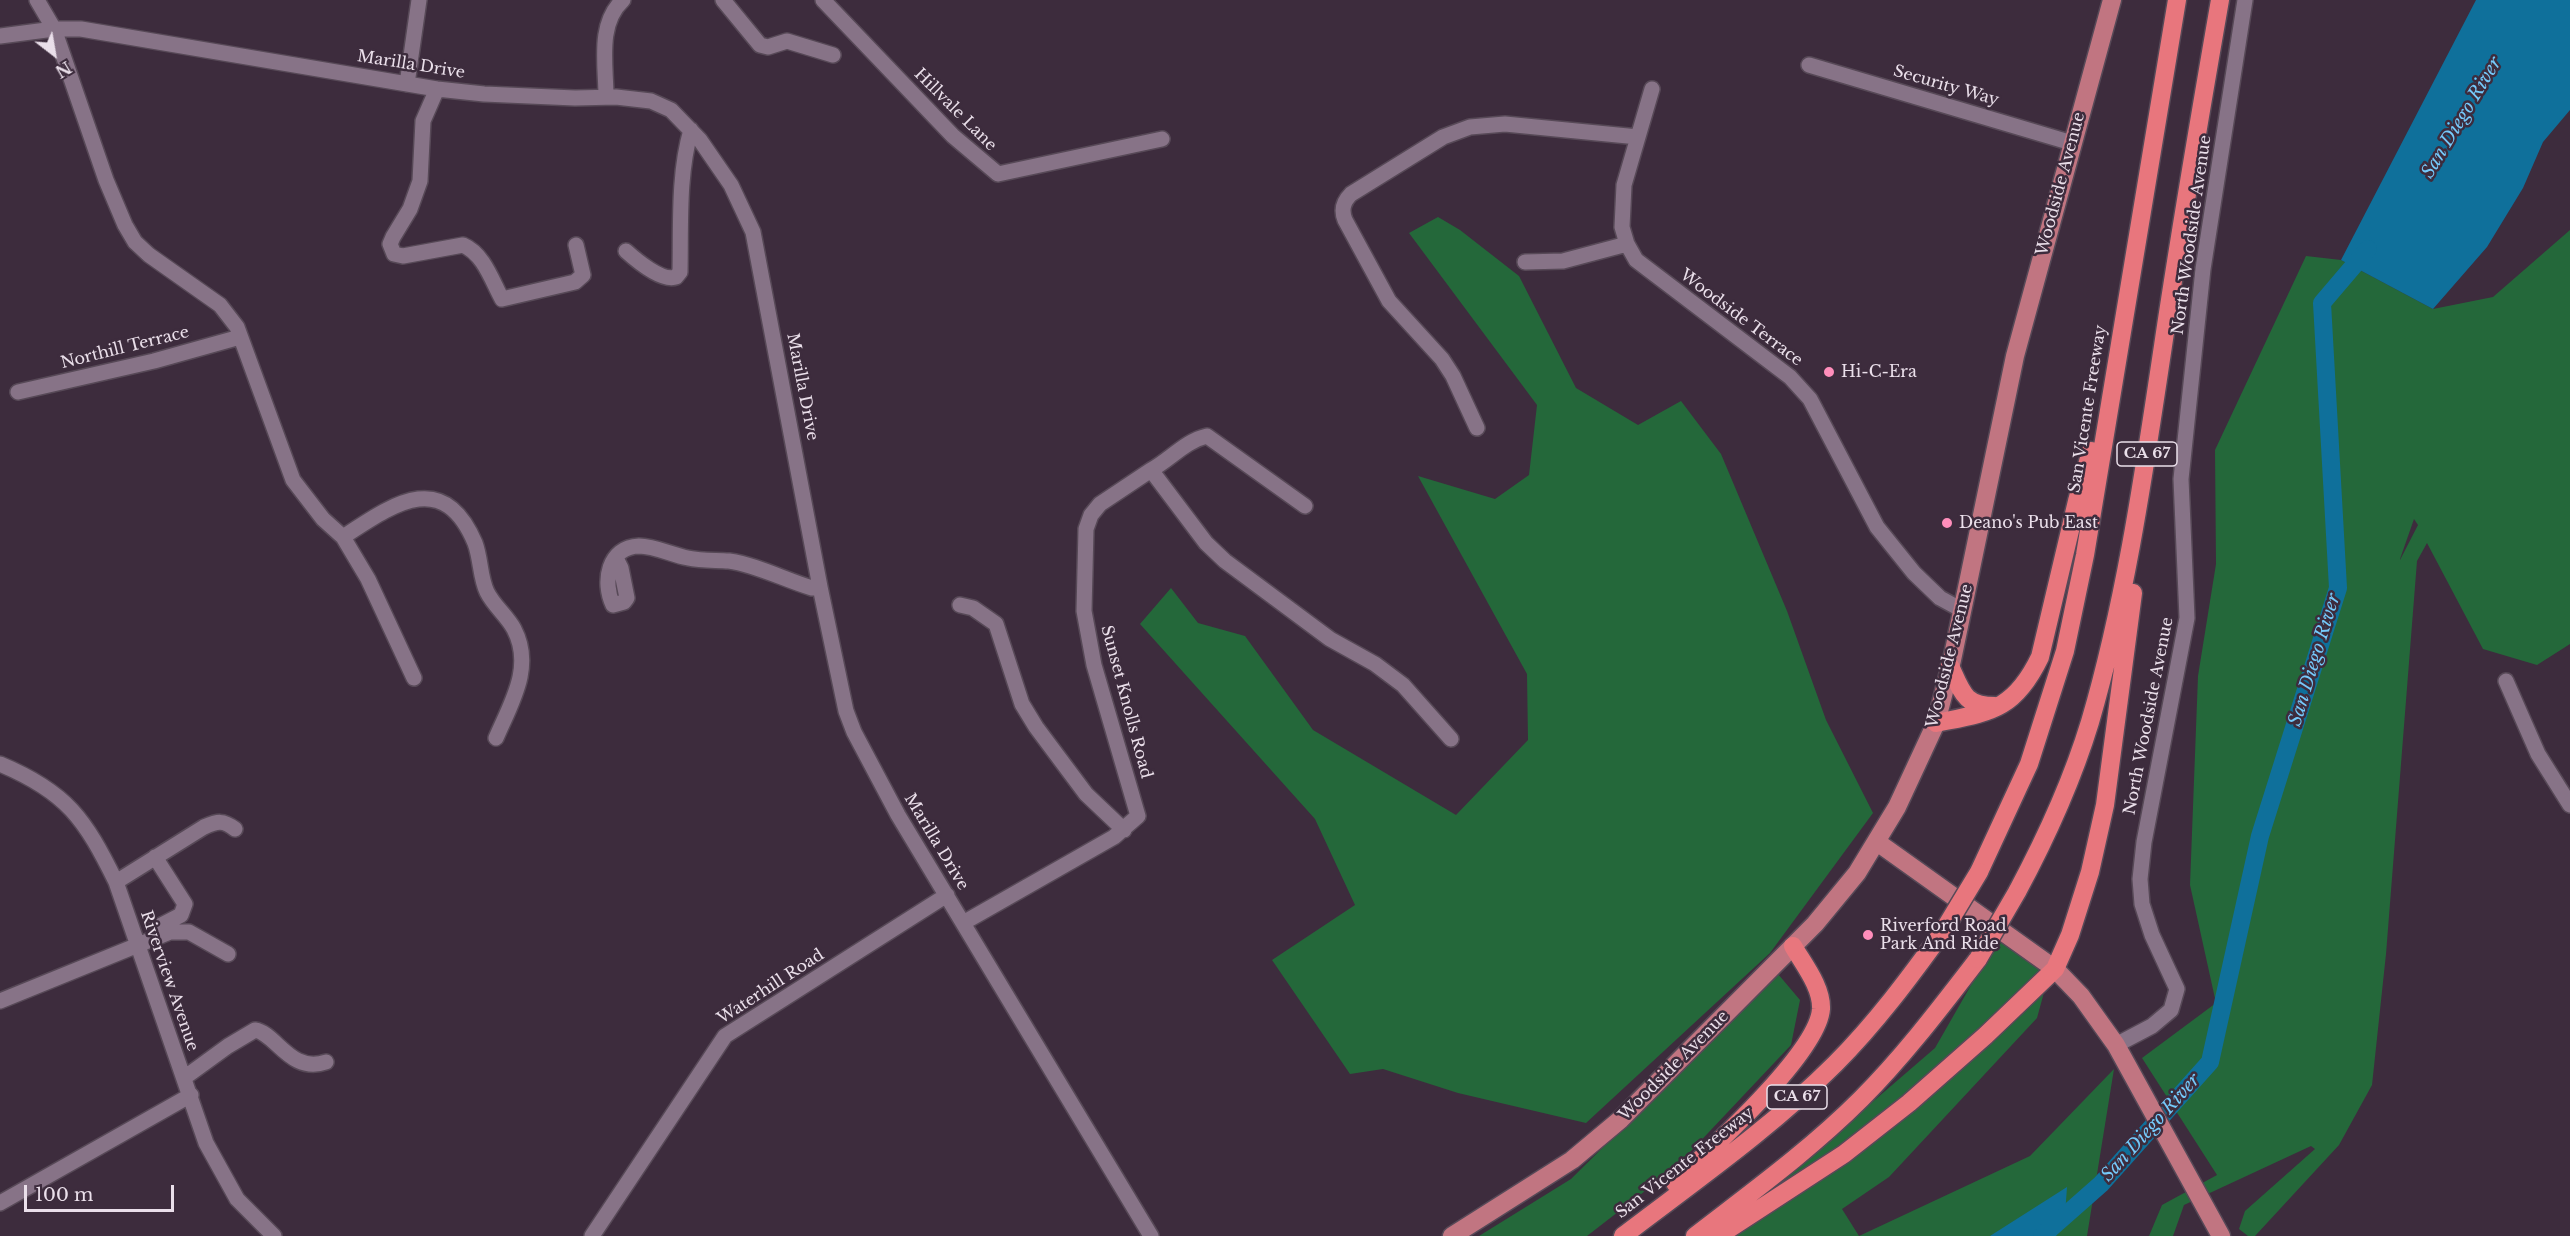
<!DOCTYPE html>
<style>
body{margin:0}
#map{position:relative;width:2570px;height:1236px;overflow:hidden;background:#3d2c3d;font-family:"Libre Baskerville",serif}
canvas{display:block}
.north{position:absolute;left:24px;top:24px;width:60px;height:60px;-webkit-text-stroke:4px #3d2c3d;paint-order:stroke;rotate:149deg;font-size:16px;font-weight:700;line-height:24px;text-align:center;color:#eadfea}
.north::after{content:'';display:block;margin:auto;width:21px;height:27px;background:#eadfea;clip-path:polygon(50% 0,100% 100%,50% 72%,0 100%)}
.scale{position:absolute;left:24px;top:1185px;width:150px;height:27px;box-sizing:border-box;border:3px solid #eadfea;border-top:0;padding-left:8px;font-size:18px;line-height:21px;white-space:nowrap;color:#eadfea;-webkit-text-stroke:4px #3d2c3d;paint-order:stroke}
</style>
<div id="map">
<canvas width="2570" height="1236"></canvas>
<div class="north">N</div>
<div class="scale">100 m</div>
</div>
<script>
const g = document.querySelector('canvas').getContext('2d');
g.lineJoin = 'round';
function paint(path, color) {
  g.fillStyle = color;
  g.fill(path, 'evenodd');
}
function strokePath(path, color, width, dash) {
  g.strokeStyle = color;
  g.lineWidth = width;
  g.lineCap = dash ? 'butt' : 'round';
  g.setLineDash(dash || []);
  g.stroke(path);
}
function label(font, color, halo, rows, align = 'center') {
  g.font = font + ' "Libre Baskerville",serif';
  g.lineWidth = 5;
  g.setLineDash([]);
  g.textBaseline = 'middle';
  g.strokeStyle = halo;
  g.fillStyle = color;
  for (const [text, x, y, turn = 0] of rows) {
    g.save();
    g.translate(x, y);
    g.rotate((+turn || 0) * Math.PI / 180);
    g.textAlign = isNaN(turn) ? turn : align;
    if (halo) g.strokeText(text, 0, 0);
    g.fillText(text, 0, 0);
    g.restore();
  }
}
paint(new Path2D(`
 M1438 217 1460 230 1519 276 1576 388 1638 425 1681 401 1721 454 1787 611 1826 720 1873 813 1770 953 1586 1123 1458 1093 1383 1069 1350 1074 1272 960 1355 905 1315 819 1140 624 1171 588 1198 623 1245 636 1313 730 1456 815 1528 740 1527 674 1418 476 1495 499 1529 475 1537 405 1409 233Z
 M2570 230V644L2537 665 2483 649 2427 543 2417 561 2386 954 2372 1085 2339 1145 2255 1236H2248L2239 1229 2245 1211 2315 1149 2311 1146 2184 1205 2173 1236H2149L2162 1205 2217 1175 2142 1058 2216 1003 2190 885 2198 676 2216 564 2215 450 2306 256 2341 260 2433 309 2493 297ZM2414 519 2418 525 2400 560V559Z
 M1998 938 2049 974 2037 1018 1889 1177 1842 1209 1859 1236 2030 1156 2114 1069 2087 1236H1717L1935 1048Z
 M1778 974 1800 1000 1791 1045 1676 1167 1587 1236H1479L1571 1179Z`), '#24683a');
paint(new Path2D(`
 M2476 0H2570V110L2543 142 2523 188 2487 247 2433 309 2341 260Z
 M2067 1187 2065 1215 2056 1236H1990Z`), '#0f709b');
strokePath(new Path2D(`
 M2042 1236 2101 1184 2210 1062 2260 836 2338 588 2322 303 2368 249`), '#0f709b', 18);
const minor = new Path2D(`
 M37 0 54 29 106 180 125 225 135 242 149 255 220 305 237 327 293 480 323 519 343 537 368 579 414 678
 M723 0 760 45 768 47 787 41 833 55
 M823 0 953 136 998 174 1162 139
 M0 36 54 29H81L437 89 484 94 575 98 616 97 651 101 671 110 700 140 731 185 753 232 820 587 846 711 854 732 898 815 1151 1236
 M1809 65 2072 143
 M407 84 419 0
 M437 89 423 121 420 181 410 209 393 237 390 244 394 254 403 256 463 245C484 254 492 281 502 299L575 282 583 275 576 245
 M1652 89 1624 185 1622 227 1627 244 1636 260 1790 377 1810 399 1877 527 1914 573 1940 598 1962 610
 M606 97C606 65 597 24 623 0
 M626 251C636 260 662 282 676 277L680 272C681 226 678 174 691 130
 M1525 262 1563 261 1627 244
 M18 392 154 361 240 337
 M1477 428 1453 376 1442 359 1389 301 1345 220C1341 210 1343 202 1351 194L1443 137 1470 127 1505 124 1638 137
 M1151 470C1171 459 1185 441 1207 436L1305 506
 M343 537C392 505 443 467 475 543 481 559 480 578 487 592 494 606 507 616 514 629 534 667 511 703 496 738
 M616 558 621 568 627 598 624 602 613 605C602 582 608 547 639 546 655 546 672 555 688 558 702 561 715 560 729 561 757 565 785 580 812 588L820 587
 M960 605 973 608 996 624 1022 704 1036 727 1086 794 1124 830
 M2506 681 2538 754 2570 805
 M0 764C67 792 85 819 116 882L206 1143 237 1199 274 1236
 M116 882 204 827C218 821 223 820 235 829
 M963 923 1114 837 1138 816 1094 665 1084 611 1086 529 1091 515 1100 504 1151 470 1206 543 1225 561 1330 639 1375 664 1403 685 1451 739
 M154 929 181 915 185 904 155 857
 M0 1001 170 932H189L228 954
 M2116 1045 2152 1026 2171 1010 2177 989 2152 935 2142 904 2140 879 2144 842 2187 618 2181 479 2203 269 2245 0
 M184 1078 228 1046 255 1030C276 1033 290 1074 326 1062
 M0 1203 191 1095
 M592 1236 725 1036 947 895`);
const major = new Path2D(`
 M1877 842 2055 969 2081 996 2116 1045 2221 1236
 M1452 1236 1572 1160 1621 1119 1815 924 1857 873 1897 807 1936 723 1952 660 2015 356 2112 0`);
const highway = new Path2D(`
 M1950 666C1962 692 1964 706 1995 706
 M1936 723C1990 712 2014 711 2040 657L2077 501 2091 451
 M1979 872 2029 764 2065 651 2085 555 2177 0
 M2017 892C2046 838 2072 781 2090 722 2126 599 2144 472 2163 346 2180 231 2200 115 2220 0
 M1675 1183C1709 1151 1818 1053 1821 1009 1822 987 1804 965 1793 946
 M1623 1236C1695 1181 1771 1128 1835 1064 1876 1023 1910 977 1944 930
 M1695 1236C1752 1192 1810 1150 1861 1099 1904 1056 1941 1007 1978 959
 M1718 1236 1844 1154 1909 1103 1985 1036 2055 969 2070 935 2090 872 2105 805 2133 593`);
strokePath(minor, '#574957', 18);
strokePath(major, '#574957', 21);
strokePath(highway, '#574957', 21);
strokePath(minor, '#877387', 15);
strokePath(major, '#c17581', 18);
strokePath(highway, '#e8767d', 18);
const highwayBridge = new Path2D(`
 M1944 930 1979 872
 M1978 959 2017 892`);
strokePath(highwayBridge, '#574957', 21, []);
strokePath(highwayBridge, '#e8767d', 18);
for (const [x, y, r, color] of [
 [1829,372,6,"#ff8ebb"],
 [1947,523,6,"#ff8ebb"],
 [1868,935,6,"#ff8ebb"]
]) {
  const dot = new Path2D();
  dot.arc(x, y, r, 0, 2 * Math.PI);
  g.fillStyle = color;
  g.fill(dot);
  strokePath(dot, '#3d2c3d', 2);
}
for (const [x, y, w] of [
 [2147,454,60],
 [1797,1097,60]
]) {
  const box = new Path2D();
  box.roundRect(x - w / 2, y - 12, w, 24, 4.5);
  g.fillStyle = '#3d2c3d';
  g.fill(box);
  strokePath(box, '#eadfea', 1.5);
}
label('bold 15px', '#eadfea', null, [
 ["CA 67",2147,454],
 ["CA 67",1797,1097]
]);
label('16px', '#eadfea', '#3d2c3d', [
 ["Marilla Drive",411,65,9],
 ["Security Way",1946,86,16],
 ["Hillvale Lane",955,110,45],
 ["Woodside Avenue",2061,184,-75],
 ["North Woodside Avenue",2192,235,-82],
 ["Woodside Terrace",1741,318,37],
 ["Northill Terrace",125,348,-14],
 ["Marilla Drive",802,387,79],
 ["San Vicente Freeway",2088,409,-81],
 ["Woodside Avenue",1950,656,-76],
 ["Sunset Knolls Road",1126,702,75],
 ["North Woodside Avenue",2149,716,-79],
 ["Marilla Drive",936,842,59],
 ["Riverview Avenue",169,981,71],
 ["Waterhill Road",771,987,-33],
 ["Woodside Avenue",1674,1066,-45],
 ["San Vicente Freeway",1685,1163,-38]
]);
label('16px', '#eadfea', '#3d2c3d', [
 ["Hi-C-Era",1841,372],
 ["Deano's Pub East",1959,523],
 ["Riverford Road",1880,926],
 ["Park And Ride",1880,944]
], 'left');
label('italic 18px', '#75cafb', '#3d2c3d', [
 ["San Diego River",2462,118,-59],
 ["San Diego River",2315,660,-73],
 ["San Diego River",2151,1128,-48]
]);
</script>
